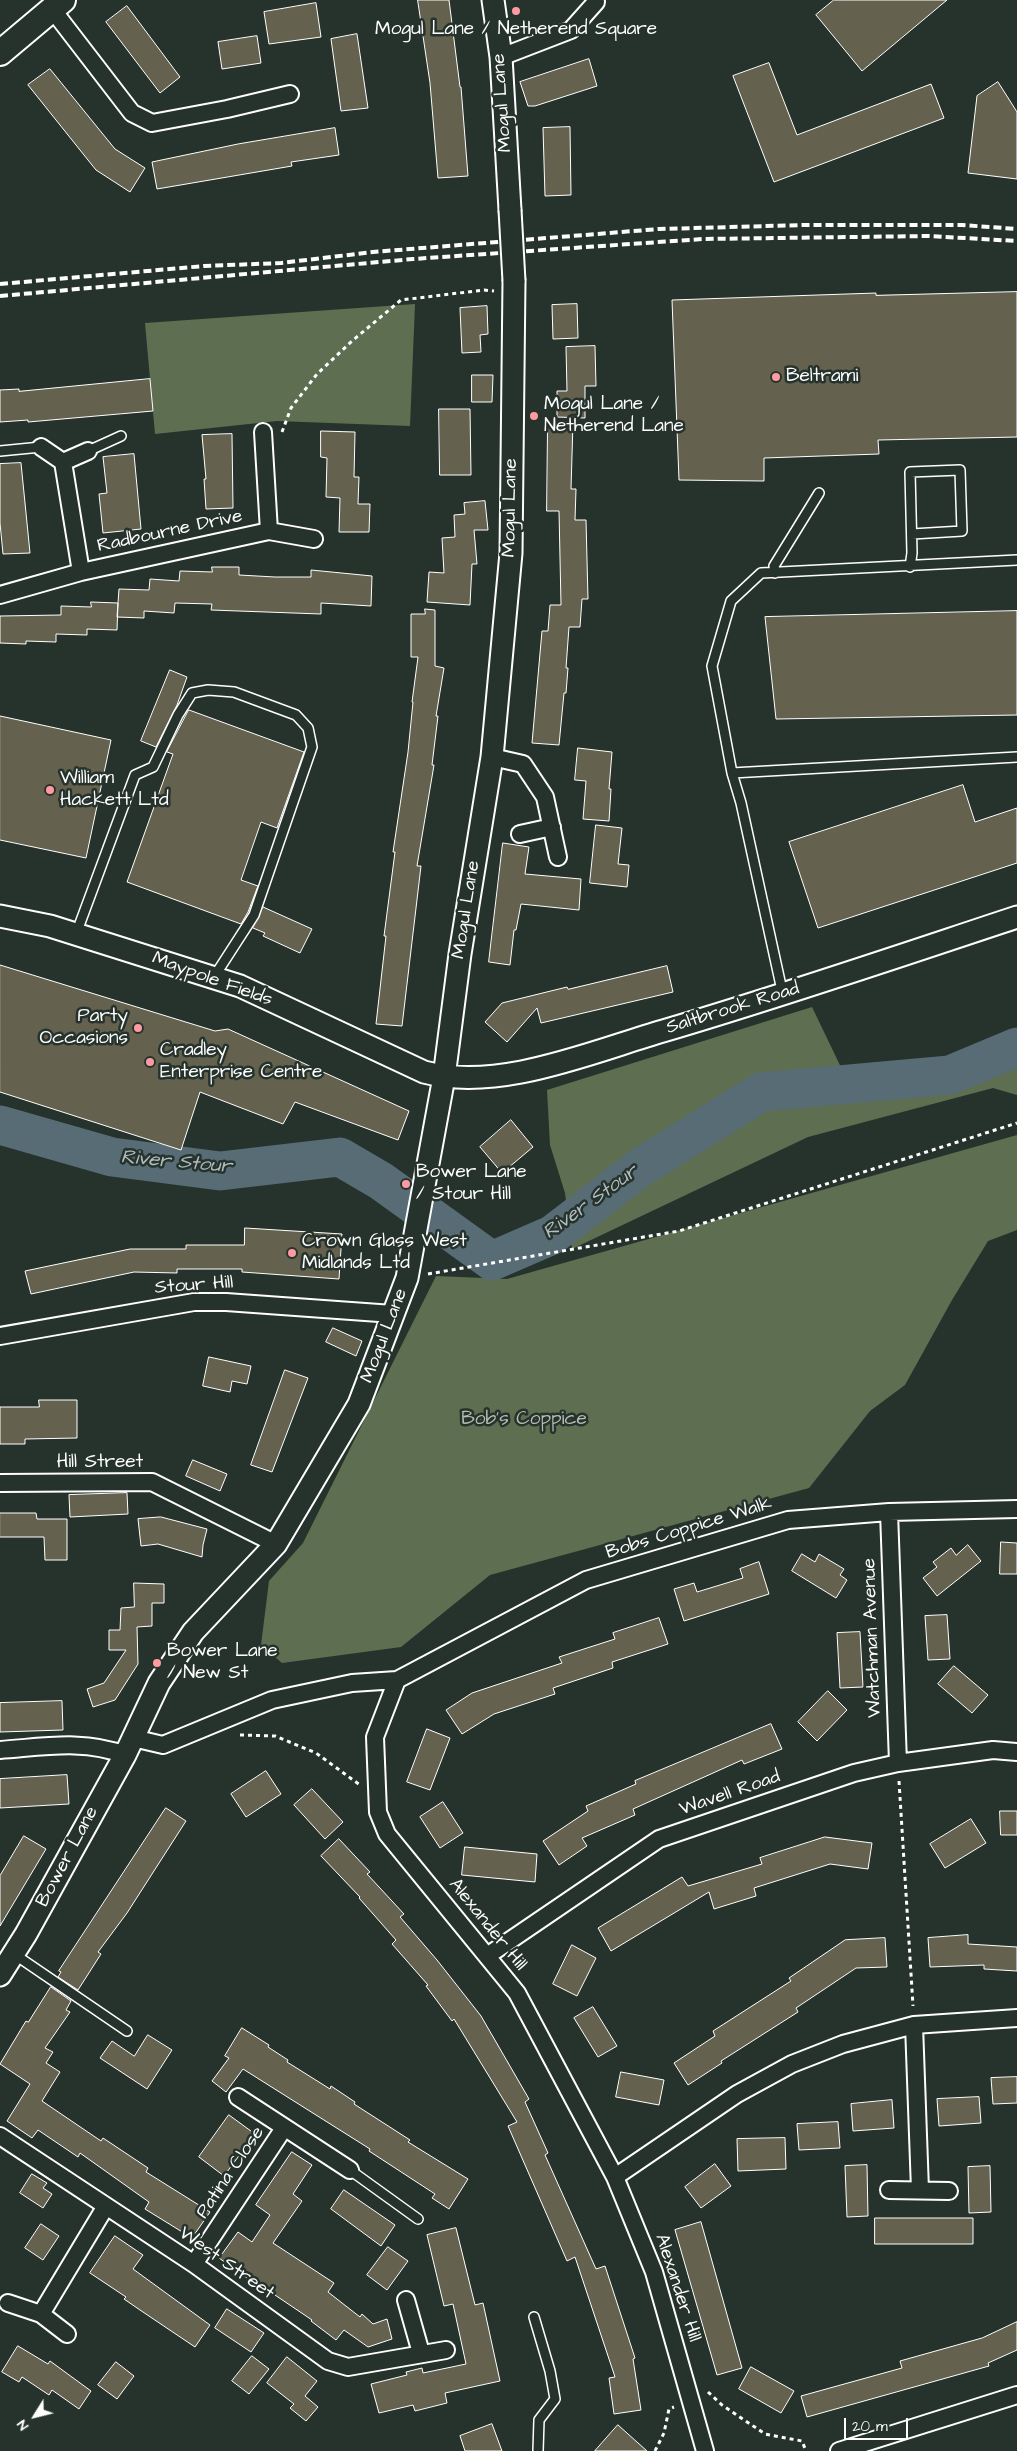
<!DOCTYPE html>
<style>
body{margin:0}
#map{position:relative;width:1017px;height:2451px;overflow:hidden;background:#26332d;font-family:"Architects Daughter",sans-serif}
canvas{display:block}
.north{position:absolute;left:10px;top:2391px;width:50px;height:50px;-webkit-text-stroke:4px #26332d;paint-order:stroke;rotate:234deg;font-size:14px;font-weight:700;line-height:20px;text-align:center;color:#fff}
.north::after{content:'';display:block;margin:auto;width:18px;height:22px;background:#fff;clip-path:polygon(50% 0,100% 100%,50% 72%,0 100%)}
.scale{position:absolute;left:844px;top:2418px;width:64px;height:22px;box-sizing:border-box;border:2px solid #fff;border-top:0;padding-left:6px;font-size:15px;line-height:18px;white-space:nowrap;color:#fff;-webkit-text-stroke:4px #26332d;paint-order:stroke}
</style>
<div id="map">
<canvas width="1017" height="2451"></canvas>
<div class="north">N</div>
<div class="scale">20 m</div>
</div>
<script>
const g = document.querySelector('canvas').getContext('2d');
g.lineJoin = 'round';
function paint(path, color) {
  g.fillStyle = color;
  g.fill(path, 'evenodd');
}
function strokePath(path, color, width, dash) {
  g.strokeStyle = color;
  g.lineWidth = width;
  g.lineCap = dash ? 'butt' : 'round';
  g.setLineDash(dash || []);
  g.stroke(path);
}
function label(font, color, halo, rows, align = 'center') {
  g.font = font + ' "Architects Daughter",sans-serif';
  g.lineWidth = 5;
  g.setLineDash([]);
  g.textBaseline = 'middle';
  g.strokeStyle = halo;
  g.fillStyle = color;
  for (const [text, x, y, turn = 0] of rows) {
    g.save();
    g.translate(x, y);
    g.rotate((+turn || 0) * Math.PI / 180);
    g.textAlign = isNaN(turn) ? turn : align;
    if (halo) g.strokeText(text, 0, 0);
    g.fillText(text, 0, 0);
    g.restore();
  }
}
paint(new Path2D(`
 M415 304 410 426 277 421 155 434 145 323Z
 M812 1007 849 1084 950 1075 1017 1047V1095L993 1088 808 1137 572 1249 565 1193 550 1145 547 1090Z
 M1017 1135V1230L988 1241 952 1300 905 1385 870 1411 809 1488 490 1575 401 1647 282 1663 261 1645 269 1581 303 1543 436 1276 507 1279Z`), '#5e6f51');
strokePath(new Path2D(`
 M0 1125 112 1157 220 1171 340 1157 381 1181 492 1261 552 1235 641 1167 761 1092 950 1075 1017 1047`), '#576c75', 39);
const building = new Path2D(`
 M418 0H449L460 87H461L468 176 438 178 430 83Z
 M834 0H947L862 71 816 15Z
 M316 3 321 37 269 44 264 12Z
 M127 6 180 77 160 93 106 22Z
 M357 34 368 108 341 111 331 39Z
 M257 36 261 63 222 69 218 42Z
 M589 59 597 86 535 106H528L520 82Z
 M769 63 797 135 931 84 944 118 774 182 733 76Z
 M50 69 115 149 145 168 130 192 96 170 28 85Z
 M998 82 1017 112V179L968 173 977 96Z
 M570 127 571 195 545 196 543 128Z
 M335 128 339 155 291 162 292 166 157 189 152 162 238 144Z
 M1017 292V437L878 440 879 454 764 458V481L679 480 672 300 876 293V295Z
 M577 304 578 338 553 339 552 305Z
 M487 306 488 334 480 335 481 352 462 353 460 308Z
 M595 346 596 386H585V418L557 417V391H567L566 347Z
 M472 375H493L492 402H472Z
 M150 379 153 411 28 422V420L0 422V390L19 389V391Z
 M439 409H470L471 475H440Z
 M548 422H573L571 489H576L575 520H586L588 599H582L580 627H569L566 668H568L566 693H564L559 745 532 743 542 631H548L550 605H561L559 511H547Z
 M321 431 355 432 354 477H359L358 504H370L369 532H339L340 498 326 497 327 458 321 457Z
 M232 434 233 508 206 509 204 479H206L202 435Z
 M134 454 141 529 103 533 99 494 107 493 103 457Z
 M21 463 30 553 3 554 0 523V464Z
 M485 501 488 530H474L477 564H472L470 605 427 602 429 572 444 573 442 538 455 537 454 515 465 514 464 503Z
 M212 567H239V575L275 577H311V570L372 576 371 606 321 603V614L211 610 212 604 175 603 174 613 144 611V618L117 617 119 589 149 590 150 579 179 581 180 571 212 572Z
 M91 602 118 603 117 630 87 629V635L56 634V642L26 641V644L0 643V616L61 615V606L91 607Z
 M425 609 435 610V666L444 668 436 716H438L432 765H434L417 866H421L402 1026 376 1024 386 936H384L395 852H393L408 752 413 702H412L418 657H411V614H425Z
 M1017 611V715L776 719 765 617Z
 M170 670 187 677 177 705 156 747 141 741Z
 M189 710 304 752 277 828 261 822 241 880 258 886 248 912 241 924 127 882 173 754 167 752Z
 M0 716 111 740 86 858 0 840Z
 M578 748 612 752 609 789H611L609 821 583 819 586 781 575 780Z
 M963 785 975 822 1017 808V863L818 928 789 842Z
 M596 825 622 828 618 864 629 865 627 887 590 883Z
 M503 843 529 847 525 874 581 879 579 910 521 904 516 930H514L510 965 489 962Z
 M263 907 312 929 300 953 263 936 265 933 253 928Z
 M0 965 215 1031 228 1029 409 1111 398 1140 295 1102 283 1124 200 1092 181 1150 0 1092Z
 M667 966 673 992 541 1023 537 1008 507 1042 485 1022 502 1003 567 987 568 989Z
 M511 1120 533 1147 502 1173 480 1147Z
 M245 1228 342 1234 339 1279 242 1272V1269H177V1273L134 1272 31 1294 25 1271 130 1249H186V1245H244Z
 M333 1328 362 1341 356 1356 326 1342Z
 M209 1357 251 1366 247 1384 232 1381 230 1392 203 1386Z
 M285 1370 308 1378 272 1472 251 1465Z
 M39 1400H77V1438L25 1439V1444H0V1407H39Z
 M193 1460 227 1474 220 1491 186 1476Z
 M127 1493 128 1514 70 1517 69 1495Z
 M0 1513H36L37 1519H67V1560H45L44 1537H0Z
 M161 1517 207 1529 203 1545 202 1557 158 1544 141 1546 138 1519Z
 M1001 1542 1017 1543V1574H1000Z
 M968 1545 981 1561 937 1596 923 1578 937 1567 933 1562 951 1548 956 1555Z
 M802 1554 815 1562 819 1554 844 1569 840 1575 847 1580 836 1598 792 1571Z
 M759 1562 769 1594 684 1621 674 1589 694 1583 697 1592 743 1578 740 1569Z
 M134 1583 164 1584V1603H152V1626L137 1627 138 1664 115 1700 93 1707 87 1689 104 1683 126 1650H109V1630H120L121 1608 134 1607Z
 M947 1615 950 1659 928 1660 925 1616Z
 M659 1618 668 1644 612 1662 613 1668 553 1688 555 1694 494 1714 462 1734 446 1710 472 1693 562 1663 559 1657 615 1639 613 1633Z
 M860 1632 863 1687 840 1688 837 1633Z
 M954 1666 988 1695 972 1713 938 1684Z
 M828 1691 847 1710 817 1741 798 1722Z
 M62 1701 63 1730 0 1732V1703Z
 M771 1724 782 1749 744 1764 742 1760 633 1809 635 1815 582 1838 587 1846 559 1865 543 1841 588 1811 586 1806 636 1784 635 1781Z
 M427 1729 450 1738 430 1790 407 1782Z
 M266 1771 281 1794 246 1817 231 1794Z
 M67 1775 69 1804 0 1808V1779Z
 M312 1789 343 1822 325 1839 294 1805Z
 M443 1802 463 1833 440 1848 420 1817Z
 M166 1808 186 1821 127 1913 98 1952 101 1954 78 1990 58 1977 61 1972 59 1971Z
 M1000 1811H1017V1835H1001Z
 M971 1819 986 1843 945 1868 930 1844Z
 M24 1836 46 1849 0 1926V1876Z
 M825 1837 872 1843 868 1869 830 1864 754 1888 756 1896 714 1909 709 1892 611 1951 598 1928 682 1877 688 1886 762 1864 760 1858Z
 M339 1839 370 1872 367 1874 404 1914 400 1917 437 1960 481 2016 529 2099 525 2102 548 2153 545 2155 596 2269 605 2266 635 2358 633 2359 641 2410 614 2414 609 2378 615 2377 575 2257 567 2261 508 2126 517 2122 454 2019 452 2021 426 1986 428 1985 392 1944 396 1940 359 1898 360 1897 321 1856Z
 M465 1847 537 1854 535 1882 462 1875Z
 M968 1935V1944L1017 1947V1971L984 1969V1965L930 1967 928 1938Z
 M885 1938 887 1967 856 1968 796 2008 798 2012 721 2061 722 2063 688 2085 674 2063 715 2036 713 2031 791 1981 789 1978 845 1940Z
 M572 1945 596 1958 577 1996 553 1984Z
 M51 1987 71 2001 66 2010 70 2012 45 2048 53 2052 46 2063 60 2072 42 2101 101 2141 103 2138 148 2168 146 2172 210 2212 192 2238 145 2209 149 2202 80 2153 78 2157 38 2130 32 2138 7 2121 30 2084 0 2064 26 2021 28 2022Z
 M593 2007 617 2046 598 2057 574 2018Z
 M242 2028 269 2045 268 2047 288 2060 287 2062 330 2089 331 2086 355 2102 354 2104 410 2140 408 2142 468 2179 449 2209 432 2198 435 2194 369 2151 370 2149 243 2069 226 2092 212 2081 229 2058 225 2056Z
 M148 2035 172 2050 147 2089 100 2058 112 2041 134 2056Z
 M621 2072 664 2080 659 2105 616 2097Z
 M1017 2077V2103L993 2104 991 2078Z
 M979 2097 981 2123 939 2126 937 2099Z
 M892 2100 894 2128 853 2131 851 2104Z
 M229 2115 255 2134 224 2176 199 2157Z
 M838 2122 840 2148 799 2150 797 2124Z
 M785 2138 786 2169 738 2171 737 2139Z
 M292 2152 312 2165 293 2194 302 2201 273 2243 334 2283 328 2292 360 2317 362 2314 373 2324 387 2319 392 2339 368 2347 344 2330 336 2340 311 2321 312 2320 272 2293 271 2295 219 2258 238 2232 252 2242 270 2215 256 2205Z
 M715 2164 731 2186 701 2208 685 2187Z
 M867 2165 868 2216 847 2217 845 2166Z
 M990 2166 991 2212 969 2213 968 2167Z
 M32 2174 47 2183 43 2188 52 2194 43 2208 20 2193Z
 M344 2190 395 2225 381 2246 331 2209Z
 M875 2218H973V2244H875Z
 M701 2222 742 2368 717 2375 675 2230Z
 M41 2224 59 2236 43 2260 25 2248Z
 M456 2228 475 2305 483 2303 500 2381 445 2393 447 2403 415 2411 413 2405 379 2413 371 2384 407 2375 406 2372 422 2368 423 2373 466 2364 453 2304 444 2306 427 2235Z
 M115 2236 143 2255 133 2269 210 2325 195 2347 140 2310 124 2299 126 2297 90 2273Z
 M388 2247 408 2261 387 2290 367 2275Z
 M227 2309 264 2333 251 2352 215 2328Z
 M1017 2322V2350L988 2363 989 2366 807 2417 801 2396 902 2368 900 2361 982 2338Z
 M18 2346 48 2364 50 2361 91 2391 79 2409 52 2390 49 2395 22 2377 19 2382 2 2372Z
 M252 2356 269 2369 249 2394 232 2381Z
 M287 2357 317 2381 305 2396 318 2407 306 2421 290 2408 294 2404 267 2383Z
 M116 2362 134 2376 117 2399 98 2385Z
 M751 2367 794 2391 781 2413 739 2389Z
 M492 2424 502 2451H465L460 2436Z
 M618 2425 647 2451H595Z`);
paint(building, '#64624e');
strokePath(building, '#fff', 1);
const service = new Path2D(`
 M0 451 41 447
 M88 451 121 436
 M910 567 912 553 910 472 960 470 962 531 912 534
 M775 573 774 566 819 493
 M732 773 1017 757
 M76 934 135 775 153 767 178 715 192 693 208 690 234 692 296 715 308 728 312 747 254 915 214 977
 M783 995 741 803 732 773 712 666 731 601 761 573 1017 560
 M14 1954 127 2031
 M350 2170 418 2219
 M534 2317 550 2371 555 2399 539 2420 538 2451`);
const minor = new Path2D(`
 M52 9 132 113 152 123 227 109 290 94
 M501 57 571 30 596 2
 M263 432 269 531
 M41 447 63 462 88 451
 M63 462 81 572
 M0 595 81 572 269 531 314 539
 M492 757 523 764 545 797 558 857
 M520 834 552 827
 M0 1336 194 1302H226L393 1314
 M0 1483 152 1482 276 1544
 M889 1512 898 1763
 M397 1680 375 1737 378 1812 387 1834 517 1993 615 2177 654 2272 705 2451
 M133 1738 163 1745 272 1700 352 1683 397 1680 586 1580 788 1520 889 1512 1017 1509
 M0 1750C43 1747 84 1739 125 1755
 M487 1956 659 1839 854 1773 898 1763 993 1750 1017 1752
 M914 2025 920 2190
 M238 2097 350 2170
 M0 2136 194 2264 328 2361 348 2367 446 2350
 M615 2177 737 2094 792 2064 843 2044 914 2025 1017 2018
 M889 2190 949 2191
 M194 2264 284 2128
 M406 2300 421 2353
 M8 2303 41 2314 67 2334
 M41 2314 106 2206
 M839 2451 1017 2395`);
const tertiary = new Path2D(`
 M493 0 501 57 510 210
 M0 916 50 926 240 986 424 1072C499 1092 591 1052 663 1031 782 996 899 956 1017 917
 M0 1975 26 1934 125 1755 159 1683 193 1632 276 1544 359 1404 407 1278 444 1077 460 954 492 757 511 553 514 281`);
const secondary = new Path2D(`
 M0 53 63 0`);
strokePath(service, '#fff', 12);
strokePath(minor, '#fff', 20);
strokePath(tertiary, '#fff', 25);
strokePath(secondary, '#fff', 28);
strokePath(new Path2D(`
 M282 432 291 408 317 374 352 341 401 300 484 290 494 291
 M428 1274 679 1231 1017 1123
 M240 1735 275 1736 316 1753 360 1785
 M899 1781 913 2006
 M708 2392 722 2405 765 2434 802 2441 806 2451
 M655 2451 664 2433 669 2409 674 2407`), '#fff', 3, [4, 4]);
strokePath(service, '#26332d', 9);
strokePath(minor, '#26332d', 16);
strokePath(tertiary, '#26332d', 21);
strokePath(secondary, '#26332d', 24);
strokePath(new Path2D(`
 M0 284 204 266 281 263 373 252 659 229 805 225H962L1017 229
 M0 296 413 259 703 239 928 236 1017 241`), '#fff', 4, [8, 4]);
const tertiaryBridge = new Path2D(`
 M510 210 514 281`);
strokePath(tertiaryBridge, '#fff', 25, []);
strokePath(tertiaryBridge, '#26332d', 21);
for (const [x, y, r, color] of [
 [516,11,5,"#ff9aa2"],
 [776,377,5,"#ff9aa2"],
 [534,416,5,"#ff9aa2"],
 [50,790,5,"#ff9aa2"],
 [138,1028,5,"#ff9aa2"],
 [150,1062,5,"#ff9aa2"],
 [406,1184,5,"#ff9aa2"],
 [292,1253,5,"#ff9aa2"],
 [157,1663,5,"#ff9aa2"]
]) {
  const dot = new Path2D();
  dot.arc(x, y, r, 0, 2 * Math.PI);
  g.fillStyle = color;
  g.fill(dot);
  strokePath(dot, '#26332d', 2);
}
label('19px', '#fff', '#26332d', [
 ["Mogul Lane / Netherend Square",516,30,"center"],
 ["Beltrami",786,377],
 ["Mogul Lane /",544,405],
 ["Netherend Lane",544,427],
 ["William",60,779],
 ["Hackett Ltd",60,801],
 ["Party",128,1017,"right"],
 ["Occasions",128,1039,"right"],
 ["Cradley",160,1051],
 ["Enterprise Centre",160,1073],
 ["Bower Lane",416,1173],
 ["/ Stour Hill",416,1195],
 ["Crown Glass West",302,1242],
 ["Midlands Ltd",302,1264],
 ["Bower Lane",167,1652],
 ["/ New St",167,1674]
], 'left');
label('19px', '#fff', '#26332d', [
 ["Mogul Lane",503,103,-94],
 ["Mogul Lane",511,508,-89],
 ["Radbourne Drive",170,532,-12],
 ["Mogul Lane",467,910,-81],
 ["Maypole Fields",212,980,20],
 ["Saltbrook Road",733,1009,-17],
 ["Stour Hill",194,1286,-4],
 ["Mogul Lane",385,1336,-69],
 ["Hill Street",100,1463],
 ["Bobs Coppice Walk",689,1529,-17],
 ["Watchman Avenue",873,1638,-92],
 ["Wavell Road",730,1794,-19],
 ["Bower Lane",68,1857,-62],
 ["Alexander Hill",487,1925,51],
 ["Patina Close",231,2173,-56],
 ["West Street",226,2264,35],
 ["Alexander Hill",677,2288,72]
]);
label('19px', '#b7beb1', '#26332d', [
 ["Bob's Coppice",524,1420]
]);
label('italic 20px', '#b3bdc1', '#26332d', [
 ["River Stour",176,1163,5],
 ["River Stour",591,1203,-36]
]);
</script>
